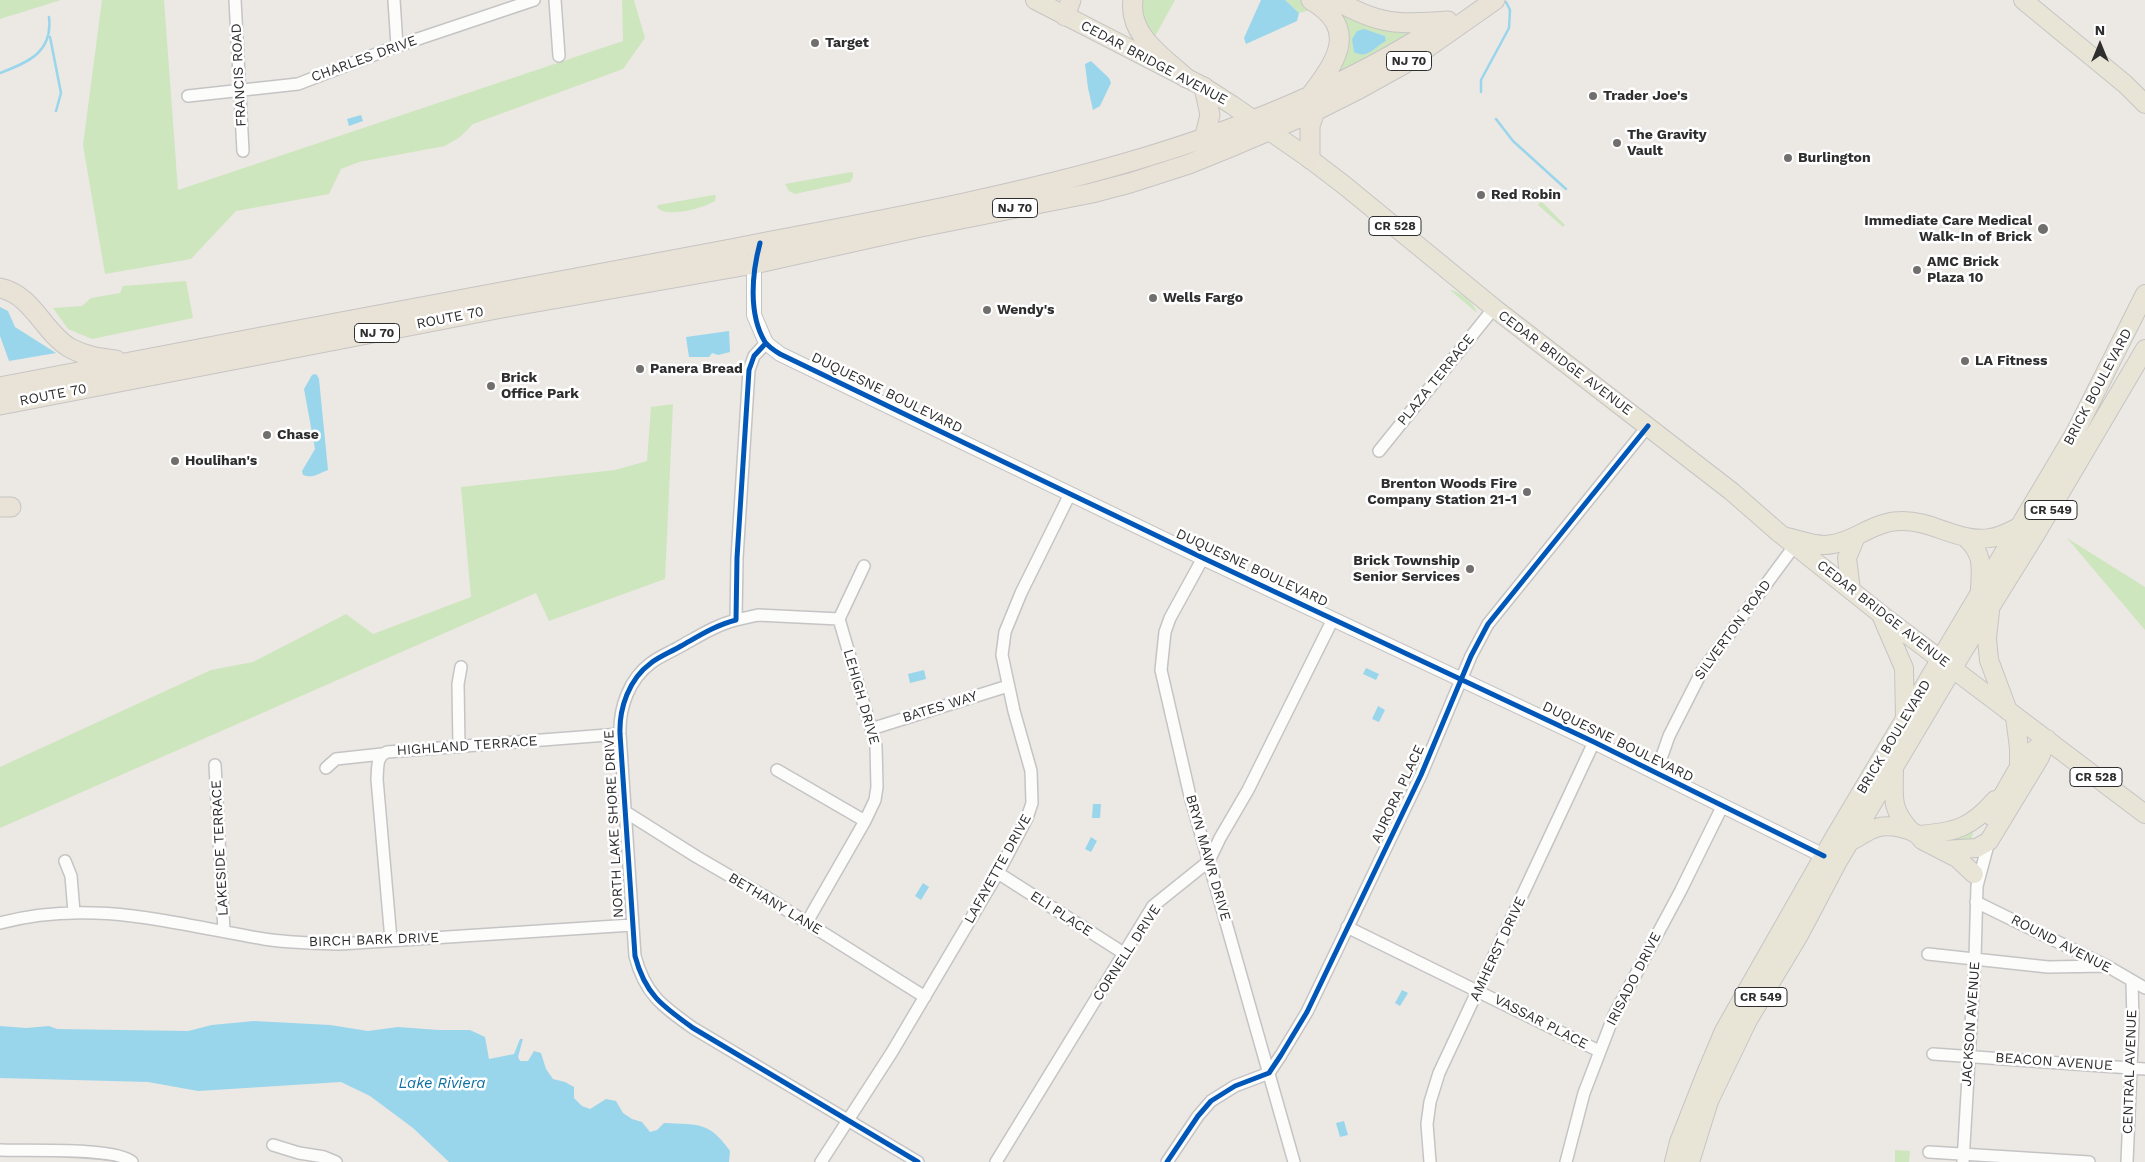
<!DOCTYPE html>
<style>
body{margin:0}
#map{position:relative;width:2145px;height:1162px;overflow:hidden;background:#ece8e4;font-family:"Work Sans",sans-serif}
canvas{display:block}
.north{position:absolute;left:2075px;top:20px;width:50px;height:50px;-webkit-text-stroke:4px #fff;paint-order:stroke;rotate:0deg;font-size:14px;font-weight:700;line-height:20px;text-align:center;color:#2e2e2e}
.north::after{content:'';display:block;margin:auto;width:18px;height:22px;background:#2e2e2e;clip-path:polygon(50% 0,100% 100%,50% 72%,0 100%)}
</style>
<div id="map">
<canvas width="2145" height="1162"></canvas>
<div class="north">N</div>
</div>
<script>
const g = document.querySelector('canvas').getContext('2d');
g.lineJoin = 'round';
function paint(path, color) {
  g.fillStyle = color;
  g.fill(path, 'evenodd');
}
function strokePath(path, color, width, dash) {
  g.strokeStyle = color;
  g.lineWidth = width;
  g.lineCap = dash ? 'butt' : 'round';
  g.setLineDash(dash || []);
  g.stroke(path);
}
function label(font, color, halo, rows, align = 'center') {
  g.font = font + ' "Work Sans",sans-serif';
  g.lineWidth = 5;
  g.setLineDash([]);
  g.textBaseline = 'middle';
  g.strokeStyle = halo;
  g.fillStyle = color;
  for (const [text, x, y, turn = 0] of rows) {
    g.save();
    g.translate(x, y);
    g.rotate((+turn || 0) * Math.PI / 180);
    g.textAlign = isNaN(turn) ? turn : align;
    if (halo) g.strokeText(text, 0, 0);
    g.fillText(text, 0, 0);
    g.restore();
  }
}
paint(new Path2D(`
 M0 0H61L0 19Z
 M102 0H164L178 190 623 41 622 0H634L645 38 623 69 473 124 460 137 445 146 359 162 341 169 329 194 236 211 191 259 105 274 83 145Z
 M1138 0H1175L1154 38 1137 8Z
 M1285 0H1300L1314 9 1299 13Z
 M1326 0 1410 30C1401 44 1352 65 1336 74L1342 58 1346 57 1347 43 1342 14 1336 17ZM1364 30 1385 36 1386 41 1378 45 1357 31Z
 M851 172 853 173V177L850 182 795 194 789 191 785 184Z
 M713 195H716L715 201C704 208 665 219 657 207L658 205Z
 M1540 202 1543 203 1565 225 1563 227 1538 205Z
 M186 281 193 318 92 339 68 329 53 308 82 306 91 298 120 293 123 286Z
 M1450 290C1460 291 1475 304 1477 313Z
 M673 404 665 579 549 621 536 593 0 828V767L211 670 253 662 346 614 373 634 471 597 461 487 615 470 647 461 651 407Z
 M2067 538 2145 587V630Z
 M1971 830 1973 831 1971 843 1941 842Z
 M1895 1150 1910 1151 1909 1162H1895Z`), '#cee6be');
paint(new Path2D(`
 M1261 0H1285L1299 13 1297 21 1246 44 1244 38Z
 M1364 29 1385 36 1386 41C1375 46 1368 60 1354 52L1352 39 1357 31Z
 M1091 61 1109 78 1111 83 1100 106 1093 110 1088 88 1085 64Z
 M361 115 363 121 349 126 347 119Z
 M0 307 8 311 15 327 56 353 9 361 0 336Z
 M729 331 730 352 718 355 712 353 709 357H689L686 337Z
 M315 374 317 375 319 379 328 470C319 473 313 479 303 475L302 471 315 449 304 389 312 375Z
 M1366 668 1379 674 1376 680 1363 674Z
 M924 670 926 679 910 683 908 674Z
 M1378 706 1385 710 1379 722 1372 719Z
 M1093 804H1101L1100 818H1092Z
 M1091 837 1097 841 1091 852 1085 849Z
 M923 883 929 887 921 900 915 896Z
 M1402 990 1408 993 1400 1006 1395 1003Z
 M254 1021 330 1025 368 1031 398 1027 439 1030H470L485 1037 489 1059 514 1054 520 1039H523L518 1057 520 1061H528L534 1051 541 1053 546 1069 553 1079 565 1082 574 1087V1098L582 1106 590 1109 606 1099 616 1101 623 1113 632 1119 642 1122 650 1132 657 1130 664 1123C698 1125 709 1121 730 1151L729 1162H449L413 1128 370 1096 341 1082 198 1091 148 1082 0 1078V1026L26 1028 49 1026 57 1029 188 1031 212 1025Z
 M1344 1121 1348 1135 1340 1137 1336 1123Z`), '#99d6ec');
strokePath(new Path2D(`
 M50 37 61 93 56 111
 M0 73C29 62 53 52 49 17
 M1481 92V80L1509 28 1510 10 1506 2
 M1496 119 1513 141 1566 189`), '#99d6ec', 2.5);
const minor = new Path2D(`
 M235 0 243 151
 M394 0 397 46
 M555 0 559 56
 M188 96 298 84 397 46 534 0
 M766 343 754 356 749 370 737 558 736 620C716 625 699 636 681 646 671 652 660 656 651 663 629 679 619 708 620 734L635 956C645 994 662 1006 693 1028L918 1162
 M1379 451 1494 308
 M1203 558 1170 618 1165 632 1161 670 1190 796 1294 1162
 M839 619 864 566
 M736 620 758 615 839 619
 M871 729 1008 686
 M459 747 458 684 461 667
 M215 765 224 931
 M326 768 336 759 382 754
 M777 770 865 821
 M1656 773 1669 736 1702 671 1795 545
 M624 811 697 857 766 897 925 997
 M65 861 71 876 74 912
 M998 873 1125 954
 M1976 902 2107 966 2145 988
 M807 922 865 821 875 800 877 787 876 746 839 619
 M0 923C91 898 174 924 264 939 289 943 315 943 340 944L632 925
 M1347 927 1599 1051
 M391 940 377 779C378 768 376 756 387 752L620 734
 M1928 954 2048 967 2106 966
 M1933 1054 2145 1069
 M273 1145 299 1153 324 1157 336 1162
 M0 1150C25 1151 117 1147 132 1162
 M1929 1152 2089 1162
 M821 1162 892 1052 998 873 1027 818 1032 803 1031 771 1014 711 1002 655 1005 632 1021 593 1070 494
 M996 1162 1153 906 1209 861 1220 838 1248 790 1333 619
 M1167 1162 1198 1116 1211 1101 1235 1086 1269 1073 1281 1055 1307 1012 1421 775 1471 656 1488 624 1648 426
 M1430 1162 1427 1124 1430 1102 1439 1073 1594 742
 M1566 1162 1584 1093 1614 1015 1680 892 1723 805
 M1963 1162 1975 958 1977 886 1989 841
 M2127 1162 2133 1022 2132 981`);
const tertiary = new Path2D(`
 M757 256 754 264V315L766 343 780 354 1203 558 1594 742 1824 856`);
const primary = new Path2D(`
 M1035 0 1204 87 1232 105 1310 159 1344 185 1494 308 1731 491 1778 532 1887 619 2145 814
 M2023 0 2125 84 2145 104
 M1787 537C1799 540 1813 545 1825 545 1852 544 1873 521 1901 521 1932 520 1959 543 1990 538 2000 537 2010 531 2019 527
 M1965 537C1984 554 1981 566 1980 589
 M1851 590 1847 558 1856 536
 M1990 611 1987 638 1989 660 2008 711
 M1881 615 1904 668 1905 717
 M2015 717 2019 748V767
 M1894 768C1894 797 1890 808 1910 830
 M1991 816 2019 767 2035 749
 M1919 835C1955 832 1971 828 1995 800
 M1851 841C1859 837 1867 831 1876 828 1888 824 1915 828 1922 840L1957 858 1974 874
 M1943 850 1977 848 1989 841 2040 757 2047 739
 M1674 1162 1679 1142 1705 1076 1724 1031 1834 838 2075 433 2145 294
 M1690 1162 1709 1101 1748 1020 1799 935 1837 863 1962 653 2037 532 2145 349`);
const trunk = new Path2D(`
 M1133 0C1128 35 1163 57 1186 78
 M1336 0C1378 25 1400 25 1448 21
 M1065 16 1071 0
 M1310 96C1336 62 1360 29 1311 0
 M1204 139 1210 115 1204 87
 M1310 159V126L1315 111
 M0 288C32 294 44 333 70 348 85 356 99 358 116 360
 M0 387C245 339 491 295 736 248 971 202 1218 164 1425 35
 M0 405 502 308 754 264 916 228 1092 193 1130 183 1189 164 1231 147 1315 111 1359 89 1404 64 1495 0
 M0 507H11`);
strokePath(minor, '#c5c4c5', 14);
strokePath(tertiary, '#c5c4c5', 16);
strokePath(primary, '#c6c5c4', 20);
strokePath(trunk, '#c6c5c4', 21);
strokePath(minor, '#fcfcfb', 11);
strokePath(tertiary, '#fcfcfb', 14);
strokePath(primary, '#e8e4d6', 18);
strokePath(trunk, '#e9e2d6', 19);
strokePath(new Path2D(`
 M760 243C752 273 748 314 765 342 769 347 775 351 780 354L1203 558 1594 742 1824 856
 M766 343 754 356 749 370 737 558 736 620C716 625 699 636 681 646 671 652 660 656 651 663 629 679 619 708 620 734L635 956C645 994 662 1006 693 1028L918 1162
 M1167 1162 1198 1116 1211 1101 1235 1086 1269 1073 1281 1055 1307 1012 1421 775 1471 656 1488 624 1648 426`), '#0057b8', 5);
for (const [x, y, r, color] of [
 [815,43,5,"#706f6e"],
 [1593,96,5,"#706f6e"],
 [1617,143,5,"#706f6e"],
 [1788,158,5,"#706f6e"],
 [1481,195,5,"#706f6e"],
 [2043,229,6,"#706f6e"],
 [1917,270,5,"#706f6e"],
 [1153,298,5,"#706f6e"],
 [987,310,5,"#706f6e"],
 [1965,361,5,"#706f6e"],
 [640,369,5,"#706f6e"],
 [491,386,5,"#706f6e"],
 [267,435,5,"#706f6e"],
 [175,461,5,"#706f6e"],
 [1527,492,5,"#706f6e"],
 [1470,569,5,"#706f6e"]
]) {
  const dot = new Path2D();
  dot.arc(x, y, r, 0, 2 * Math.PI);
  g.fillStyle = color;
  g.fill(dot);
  strokePath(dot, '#fff', 2);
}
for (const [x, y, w] of [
 [1409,61,45],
 [1015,208,45],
 [1395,226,52],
 [377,333,45],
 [2051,510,52],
 [2096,777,52],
 [1761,997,52]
]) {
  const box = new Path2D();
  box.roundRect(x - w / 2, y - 9.5, w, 19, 4);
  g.fillStyle = '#fff';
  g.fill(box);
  strokePath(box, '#2e2e2e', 1);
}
label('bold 12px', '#2e2e2e', null, [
 ["NJ 70",1409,61],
 ["NJ 70",1015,208],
 ["CR 528",1395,226],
 ["NJ 70",377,333],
 ["CR 549",2051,510],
 ["CR 528",2096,777],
 ["CR 549",1761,997]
]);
label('bold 14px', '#2e2e2e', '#fff', [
 ["Target",825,43],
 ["Trader Joe's",1603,96],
 ["The Gravity",1627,135],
 ["Vault",1627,151],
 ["Burlington",1798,158],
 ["Red Robin",1491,195],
 ["Immediate Care Medical",2032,221,"right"],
 ["Walk-In of Brick",2032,237,"right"],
 ["AMC Brick",1927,262],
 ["Plaza 10",1927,278],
 ["Wells Fargo",1163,298],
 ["Wendy's",997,310],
 ["LA Fitness",1975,361],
 ["Panera Bread",650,369],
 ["Brick",501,378],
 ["Office Park",501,394],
 ["Chase",277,435],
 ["Houlihan's",185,461],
 ["Brenton Woods Fire",1517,484,"right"],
 ["Company Station 21-1",1517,500,"right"],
 ["Brick Township",1460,561,"right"],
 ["Senior Services",1460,577,"right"]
], 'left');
label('14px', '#2e2e2e', '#fff', [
 ["CHARLES DRIVE",364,59,-20],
 ["CEDAR BRIDGE AVENUE",1154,63,28],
 ["FRANCIS ROAD",239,75,-93],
 ["ROUTE 70",450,318,-11],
 ["CEDAR BRIDGE AVENUE",1565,363,37],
 ["PLAZA TERRACE",1436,380,-51],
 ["BRICK BOULEVARD",2098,387,-62],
 ["DUQUESNE BOULEVARD",887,393,26],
 ["ROUTE 70",53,395,-11],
 ["DUQUESNE BOULEVARD",1252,568,25],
 ["CEDAR BRIDGE AVENUE",1883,614,38],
 ["SILVERTON ROAD",1733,630,-54],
 ["LEHIGH DRIVE",861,697,74],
 ["BATES WAY",940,707,-17],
 ["BRICK BOULEVARD",1894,737,-59],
 ["DUQUESNE BOULEVARD",1618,742,26],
 ["HIGHLAND TERRACE",467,746,-4],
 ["AURORA PLACE",1398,794,-65],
 ["NORTH LAKE SHORE DRIVE",614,824,-93],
 ["LAKESIDE TERRACE",220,848,-93],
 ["BRYN MAWR DRIVE",1208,858,74],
 ["LAFAYETTE DRIVE",998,869,-61],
 ["BETHANY LANE",775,904,31],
 ["ELI PLACE",1061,914,33],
 ["BIRCH BARK DRIVE",374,940,-2],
 ["ROUND AVENUE",2061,944,27],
 ["AMHERST DRIVE",1498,949,-65],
 ["CORNELL DRIVE",1127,953,-57],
 ["IRISADO DRIVE",1634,979,-63],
 ["VASSAR PLACE",1541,1022,27],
 ["JACKSON AVENUE",1971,1024,-86],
 ["BEACON AVENUE",2054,1062,4],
 ["CENTRAL AVENUE",2130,1072,-88]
]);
label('italic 15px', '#0d6fa3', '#fff', [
 ["Lake Riviera",442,1084]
]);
</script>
